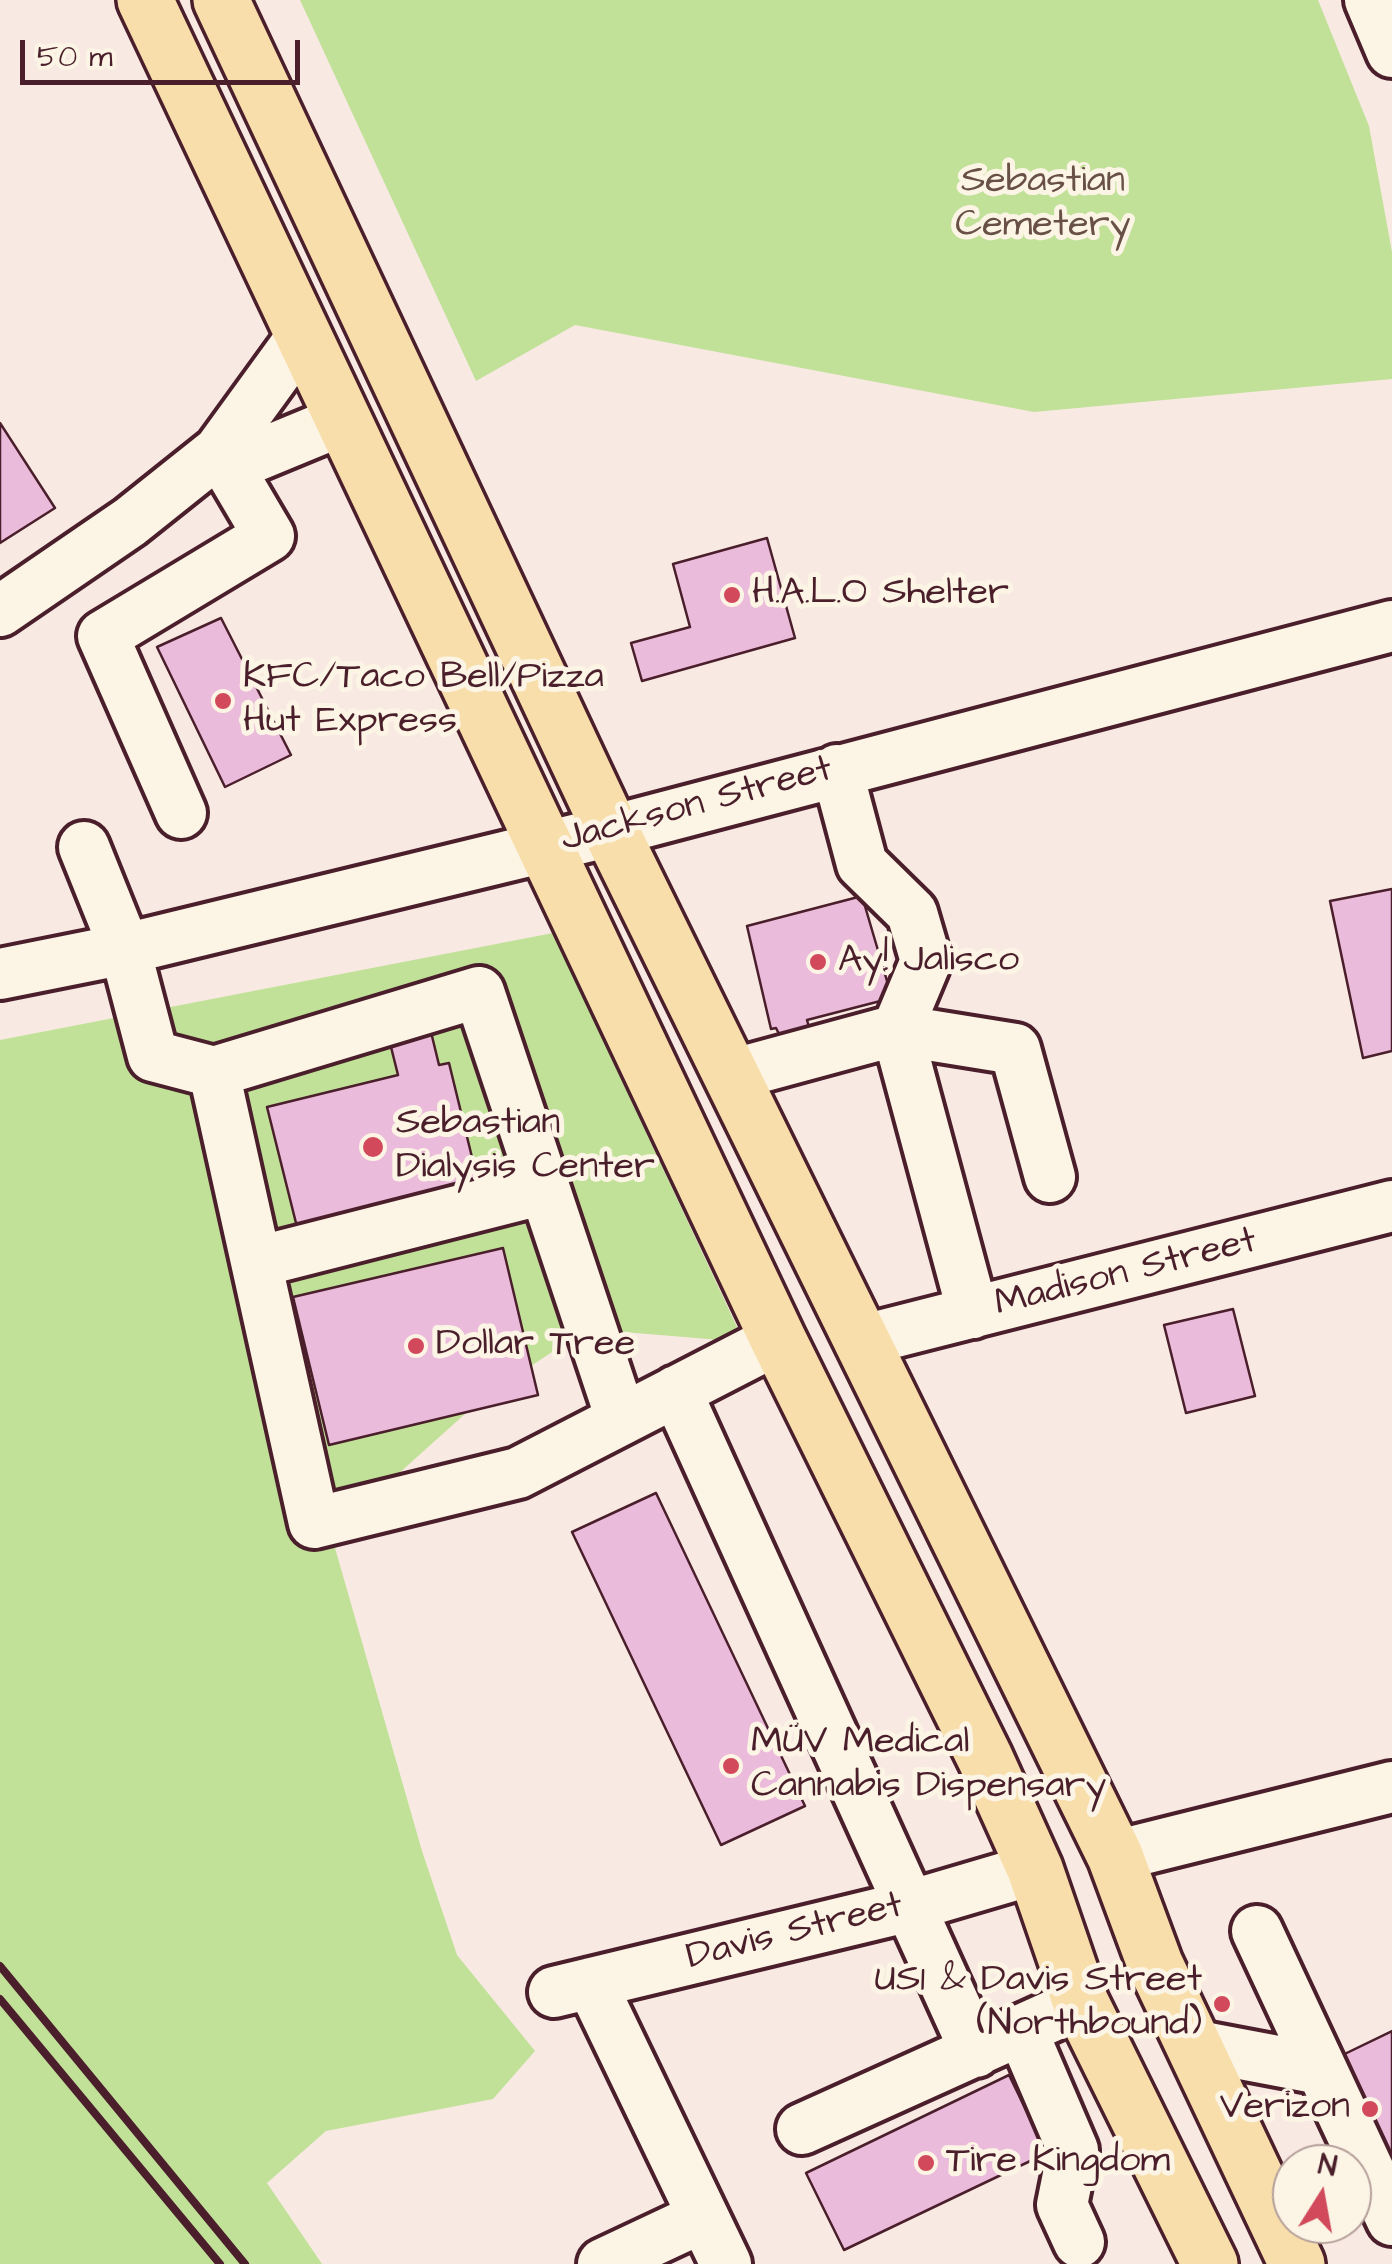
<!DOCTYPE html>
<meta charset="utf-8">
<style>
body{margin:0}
#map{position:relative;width:1392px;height:2264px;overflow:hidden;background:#f9e9e3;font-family:"Architects Daughter",sans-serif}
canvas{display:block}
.north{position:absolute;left:1272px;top:2144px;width:100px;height:100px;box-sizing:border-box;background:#fcf5e5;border:2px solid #b59f9b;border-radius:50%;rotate:11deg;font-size:28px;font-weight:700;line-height:40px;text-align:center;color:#4a1f2b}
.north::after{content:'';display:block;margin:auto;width:35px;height:45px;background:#d1495b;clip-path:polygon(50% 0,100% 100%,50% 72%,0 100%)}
.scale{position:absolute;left:20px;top:40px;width:280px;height:45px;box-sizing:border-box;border:5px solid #4a1f2b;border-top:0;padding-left:12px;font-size:30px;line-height:35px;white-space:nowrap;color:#4a1f2b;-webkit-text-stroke:8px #fcf5e5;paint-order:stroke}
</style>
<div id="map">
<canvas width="1392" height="2264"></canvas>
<div class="north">N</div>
<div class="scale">50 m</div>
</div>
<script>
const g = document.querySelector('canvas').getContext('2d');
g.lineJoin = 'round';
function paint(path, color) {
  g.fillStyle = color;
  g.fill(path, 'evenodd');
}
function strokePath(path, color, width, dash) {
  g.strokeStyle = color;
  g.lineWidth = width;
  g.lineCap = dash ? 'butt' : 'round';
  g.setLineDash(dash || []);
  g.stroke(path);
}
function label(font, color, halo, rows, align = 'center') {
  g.font = font + ' "Architects Daughter",sans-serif';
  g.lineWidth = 10;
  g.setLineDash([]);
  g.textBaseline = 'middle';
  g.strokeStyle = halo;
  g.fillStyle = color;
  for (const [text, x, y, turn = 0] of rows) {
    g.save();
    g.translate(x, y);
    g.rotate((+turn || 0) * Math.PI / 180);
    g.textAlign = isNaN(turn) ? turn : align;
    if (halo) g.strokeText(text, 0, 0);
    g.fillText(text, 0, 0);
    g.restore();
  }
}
paint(new Path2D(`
 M300 0H1318L1369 126 1392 252V379L1034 412 575 325 476 381Z
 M553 933 744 1342 587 1329 484 1397 331 1534 422 1851 457 1955 535 2051 493 2099 326 2131 267 2183 322 2264H0V1040Z`), '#c1e199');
const building = new Path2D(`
 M0 423 55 508 0 543Z
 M767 538 795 638 642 681 631 643 690 627 673 564Z
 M221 618 291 755 225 787 157 647Z
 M1392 889V1051L1363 1058 1330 901Z
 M862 896 892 998 807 1020 809 1027 779 1034 776 1028 771 1029 747 926Z
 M431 1032 439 1065 449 1063 479 1186 298 1231 267 1107 398 1075 390 1043Z
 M503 1248 538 1395 329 1445 293 1297Z
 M1233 1309 1255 1396 1186 1413 1164 1325Z
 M656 1493 805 1806 721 1845 572 1532Z
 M1392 2031V2156L1375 2164 1326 2063Z
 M1009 2075 1047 2153 844 2250 806 2173Z`);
paint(building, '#ebbbdb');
strokePath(building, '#4a1f2b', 2.5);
const minor = new Path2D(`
 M1370 0 1392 52
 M219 451 251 458 343 420
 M0 611 130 522 219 451 304 334
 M837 770 862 864 912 913 926 961 897 1030 973 1313
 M181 813 103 636 269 536 219 451
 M84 847 125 949 153 1056 214 1072 314 1523 518 1473 778 1339
 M0 974 125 949 611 831 1392 626
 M214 1072 479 992 621 1418
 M731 1075 897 1030 1015 1049 1050 1177
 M257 1262 544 1189
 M860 1341 1392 1206
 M676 1391 976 2052
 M1115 1856 1392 1787
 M1257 1931 1392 2220
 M591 1983 726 2264
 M554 1992 906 1907 1035 1869
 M1022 2031 1073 2150 1062 2205 1079 2242
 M1193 2045 1320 2069
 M802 2129 1081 2003
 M603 2264 703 2217`);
const major = new Path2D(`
 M145 0 778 1339 985 1758 1035 1869 1081 2003 1210 2264
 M221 0 611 831 1115 1856 1155 1964 1297 2264`);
strokePath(minor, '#4a1f2b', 58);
strokePath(major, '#4a1f2b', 62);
strokePath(minor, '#fcf5e5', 50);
strokePath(major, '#f8deab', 55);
strokePath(new Path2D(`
 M0 1966 245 2264
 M0 1999 220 2264`), '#4a1f2b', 8);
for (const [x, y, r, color] of [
 [732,595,10,"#d1495b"],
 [223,701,10,"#d1495b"],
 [818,962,10,"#d1495b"],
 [373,1147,12,"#d1495b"],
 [416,1346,10,"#d1495b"],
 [731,1766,10,"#d1495b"],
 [1222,2004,10,"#d1495b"],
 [1370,2109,10,"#d1495b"],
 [926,2163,10,"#d1495b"]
]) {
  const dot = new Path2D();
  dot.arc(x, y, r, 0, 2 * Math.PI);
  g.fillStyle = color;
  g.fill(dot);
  strokePath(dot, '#fcf5e5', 4);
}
label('38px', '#685046', '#fcf5e5', [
 ["Sebastian",1043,183],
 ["Cemetery",1043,227]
]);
label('38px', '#4a1f2b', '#fcf5e5', [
 ["H.A.L.O Shelter",752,595],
 ["KFC/Taco Bell/Pizza",243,679],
 ["Hut Express",243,723],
 ["Ay! Jalisco",838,962],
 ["Sebastian",396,1125],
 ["Dialysis Center",396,1169],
 ["Dollar Tree",436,1346],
 ["MÜV Medical",751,1744],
 ["Cannabis Dispensary",751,1788],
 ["US1 & Davis Street",1202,1982,"right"],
 ["(Northbound)",1202,2026,"right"],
 ["Verizon",1350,2109,"right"],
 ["Tire Kingdom",946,2163]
], 'left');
label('38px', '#4a1f2b', '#fcf5e5', [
 ["Jackson Street",697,806,-15],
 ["Madison Street",1126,1274,-14],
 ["Davis Street",795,1933,-14]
]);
</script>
